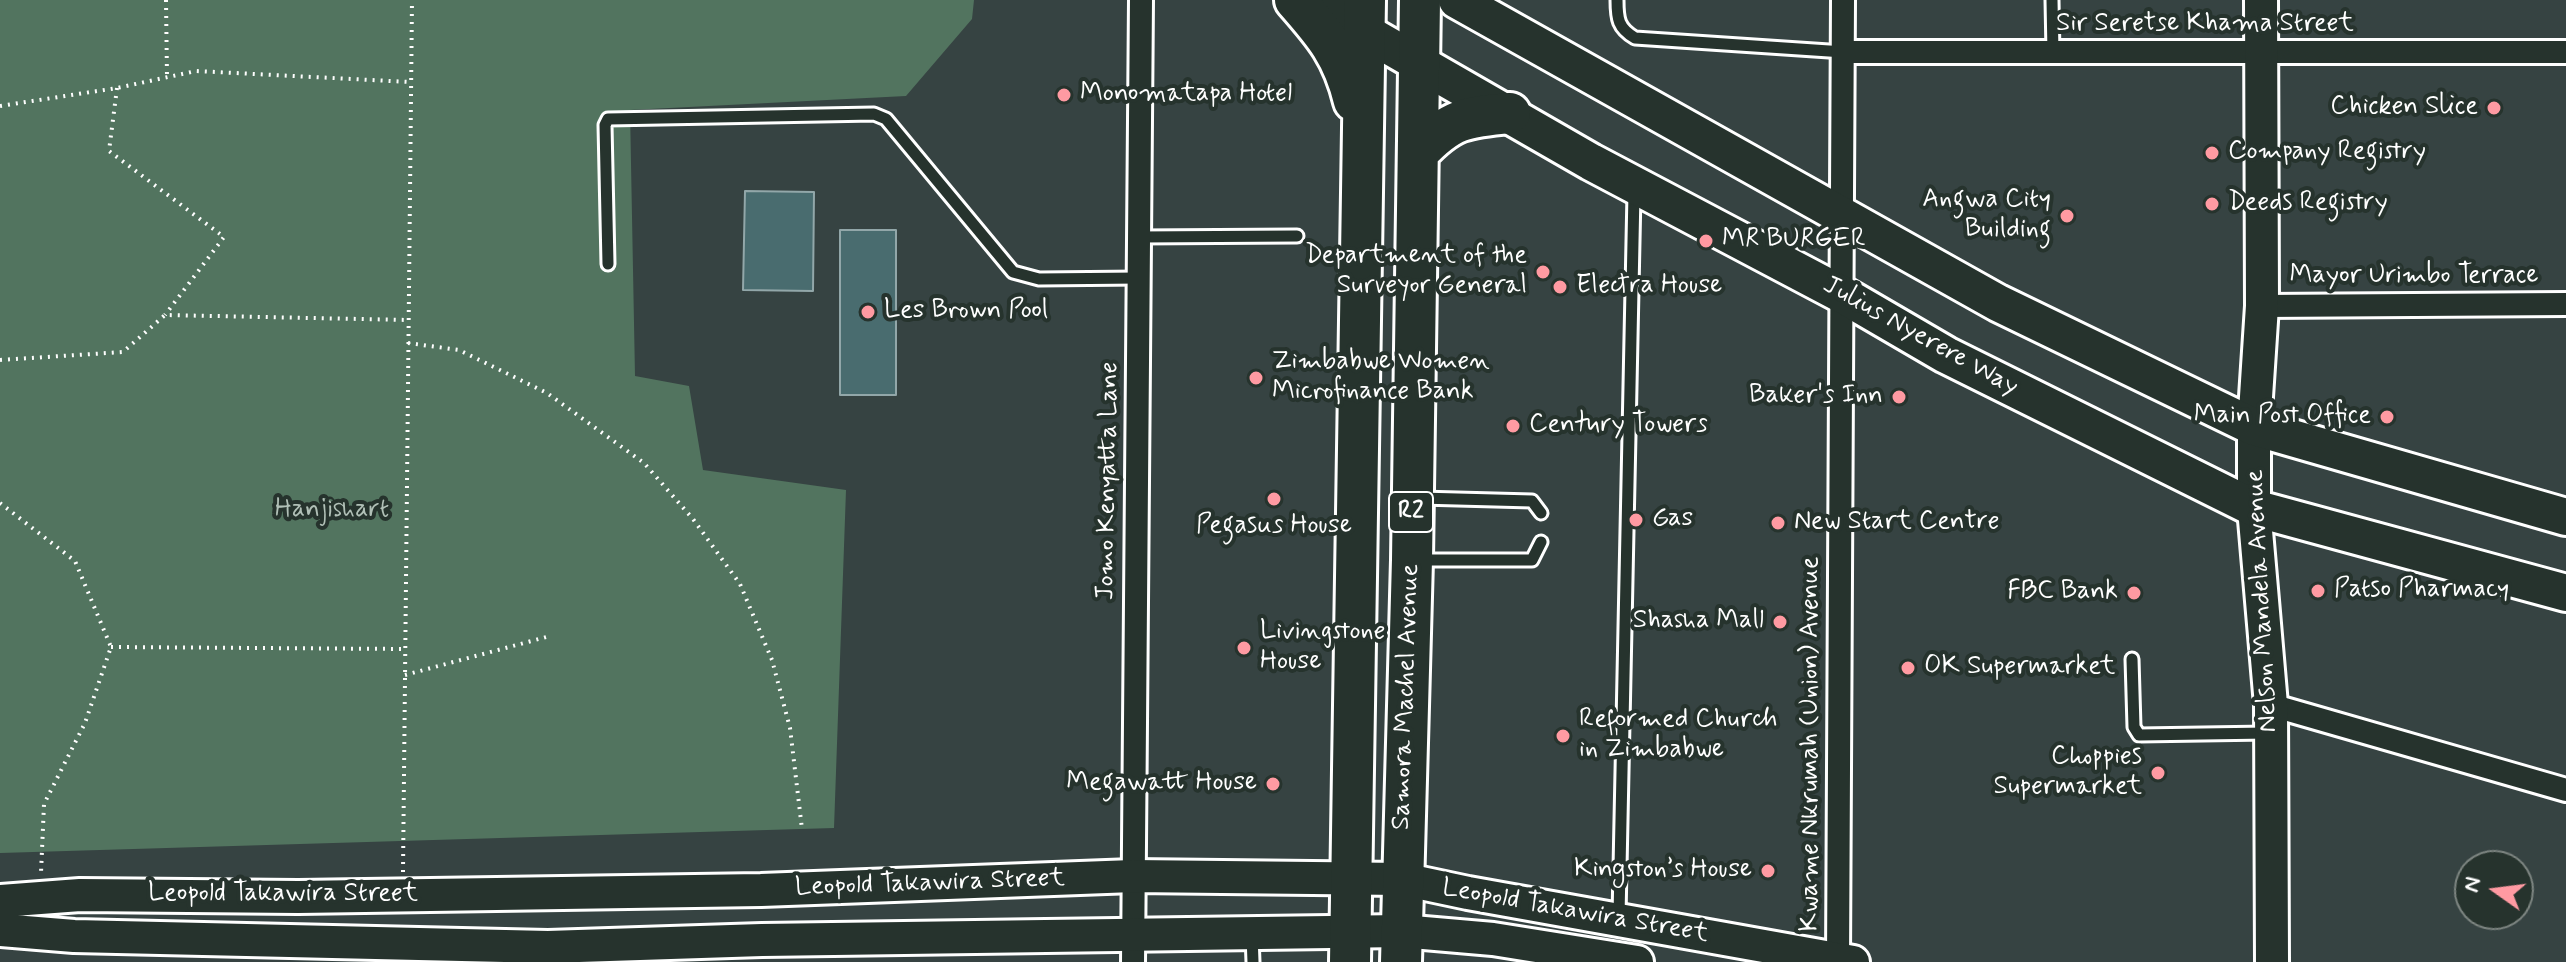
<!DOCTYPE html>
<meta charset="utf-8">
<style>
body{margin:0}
#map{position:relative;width:2566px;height:962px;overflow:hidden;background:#26332d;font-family:Mynerve,sans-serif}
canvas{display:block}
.north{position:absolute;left:2454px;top:850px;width:80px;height:80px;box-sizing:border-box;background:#26332d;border:2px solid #7d8581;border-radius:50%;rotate:284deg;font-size:22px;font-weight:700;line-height:32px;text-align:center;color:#fff}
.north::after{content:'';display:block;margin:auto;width:28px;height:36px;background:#ff9aa2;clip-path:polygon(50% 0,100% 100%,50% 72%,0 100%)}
</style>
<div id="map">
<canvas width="2566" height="962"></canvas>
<div class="north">N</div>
</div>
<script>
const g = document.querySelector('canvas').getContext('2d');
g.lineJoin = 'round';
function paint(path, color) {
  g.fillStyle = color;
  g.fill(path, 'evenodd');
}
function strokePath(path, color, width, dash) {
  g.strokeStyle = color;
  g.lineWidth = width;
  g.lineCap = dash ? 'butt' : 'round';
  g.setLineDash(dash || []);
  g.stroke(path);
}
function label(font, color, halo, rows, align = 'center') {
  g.font = font + ' Mynerve,sans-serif';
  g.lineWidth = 8;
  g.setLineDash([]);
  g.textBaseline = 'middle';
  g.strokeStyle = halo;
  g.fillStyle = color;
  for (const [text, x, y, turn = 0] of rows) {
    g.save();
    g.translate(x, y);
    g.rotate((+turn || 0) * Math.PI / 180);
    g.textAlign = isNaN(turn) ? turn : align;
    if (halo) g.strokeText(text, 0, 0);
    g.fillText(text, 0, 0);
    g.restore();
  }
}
paint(new Path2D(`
 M0 0H2566V962H0ZM2470 866H2518V914H2470Z`), '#364342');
paint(new Path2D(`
 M0 0H974L972 19 906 96 630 110 635 376 689 386 703 470 846 490 834 828 0 853Z`), '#52745f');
const water = new Path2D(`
 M745 191 814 192 813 291 743 290Z
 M840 230H896V395H840Z`);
paint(water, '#496c6f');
strokePath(water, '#92a7a9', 2);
const lane = new Path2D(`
 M1617 0C1617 19 1618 28 1635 38L1844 52
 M2052 0 2053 53
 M1139 237 1297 236
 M608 264 605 125 608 119 874 114 886 119 1013 272 1039 279 1139 278
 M1420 498 1532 501 1541 513
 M1417 560H1532L1541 542
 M2132 659 2134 727 2139 735 2267 733
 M1619 916 1634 193
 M1252 935 1253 962`);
const street = new Path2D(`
 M1844 52H2566
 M2262 306 2566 304
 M2271 705 2566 790
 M1838 960 1843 0
 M1133 962 1141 0`);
const secondary = new Path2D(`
 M2261 0 2262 306 2254 427V508L2271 705 2272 962
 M0 901 80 895 298 897 761 890 1133 876 1402 879 1468 893 1853 962
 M0 930 74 936 548 947 762 940 1401 931 1493 939 1637 962`);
const primary = new Path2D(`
 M1309 0 1591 162 1843 295 1946 355 2254 508 2566 593
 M1457 0 1998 303 2254 427 2566 517`);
const highway = new Path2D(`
 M1295 0C1325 34 1343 55 1354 101
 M1419 152C1450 119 1465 117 1510 113
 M1350 962 1365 0
 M1401 962 1412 560 1420 0`);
strokePath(lane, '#fff', 17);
strokePath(street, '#fff', 28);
strokePath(secondary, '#fff', 38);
strokePath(primary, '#fff', 42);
strokePath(highway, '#fff', 46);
strokePath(new Path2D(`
 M166 0 167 77
 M117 88 109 151 224 237 165 315
 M0 106 117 88 196 71 410 82
 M408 343 459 350 547 393 644 463 693 519 740 584 772 660 790 728 802 829
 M0 360 123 352 165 315 409 320
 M0 503 75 561 111 647 85 723 44 804 41 873
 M111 647 405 649
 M405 675 550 636
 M403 872 412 0`), '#fff', 4, [2, 6]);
strokePath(lane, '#26332d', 11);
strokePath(street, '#26332d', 22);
strokePath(secondary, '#26332d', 32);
strokePath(primary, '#26332d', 36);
strokePath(highway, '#26332d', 40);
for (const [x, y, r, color] of [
 [1064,95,8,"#ff9aa2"],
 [2494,108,8,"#ff9aa2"],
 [2212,153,8,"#ff9aa2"],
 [2212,204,8,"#ff9aa2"],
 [2067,216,8,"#ff9aa2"],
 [1706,241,8,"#ff9aa2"],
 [1543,272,8,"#ff9aa2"],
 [1560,287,8,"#ff9aa2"],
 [868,312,8,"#ff9aa2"],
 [1256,378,8,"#ff9aa2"],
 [1899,397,8,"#ff9aa2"],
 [2387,417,8,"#ff9aa2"],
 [1513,426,8,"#ff9aa2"],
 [1274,499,8,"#ff9aa2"],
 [1636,520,8,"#ff9aa2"],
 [1778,523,8,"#ff9aa2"],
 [2318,591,8,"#ff9aa2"],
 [2134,593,8,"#ff9aa2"],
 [1780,622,8,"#ff9aa2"],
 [1244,648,8,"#ff9aa2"],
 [1908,668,8,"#ff9aa2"],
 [1563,736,8,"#ff9aa2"],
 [2158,773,8,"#ff9aa2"],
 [1273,784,8,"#ff9aa2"],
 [1768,871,8,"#ff9aa2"]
]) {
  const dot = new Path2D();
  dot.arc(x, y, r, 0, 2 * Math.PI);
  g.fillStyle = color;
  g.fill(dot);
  strokePath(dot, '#26332d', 3);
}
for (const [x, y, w] of [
 [1411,512,44]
]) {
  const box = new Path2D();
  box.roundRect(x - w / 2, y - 20, w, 40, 6);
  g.fillStyle = '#26332d';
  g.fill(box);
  strokePath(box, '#fff', 2);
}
label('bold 24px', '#fff', null, [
 ["R2",1411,512]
]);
label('26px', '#fff', '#26332d', [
 ["Sir Seretse Khama Street",2205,25],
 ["Mayor Urimbo Terrace",2414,277],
 ["Julius Nyerere Way",1920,337,29],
 ["Jomo Kenyatta Lane",1109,481,-89],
 ["Nelson Mandela Avenue",2263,601,-93],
 ["Samora Machel Avenue",1407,697,-88],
 ["Kwame Nkrumah (Union) Avenue",1812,744,-90],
 ["Leopold Takawira Street",930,884,-2],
 ["Leopold Takawira Street",283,895],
 ["Leopold Takawira Street",1575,912,10]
]);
label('26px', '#fff', '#26332d', [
 ["Monomatapa Hotel",1080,95],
 ["Chicken Slice",2478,108,"right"],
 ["Company Registry",2228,153],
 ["Angwa City",2051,201,"right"],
 ["Building",2051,231,"right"],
 ["Deeds Registry",2228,204],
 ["MR BURGER",1722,241],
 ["Department of the",1527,257,"right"],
 ["Surveyor General",1527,287,"right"],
 ["Electra House",1576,287],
 ["Les Brown Pool",884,312],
 ["Zimbabwe Women",1272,363],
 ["Microfinance Bank",1272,393],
 ["Baker's Inn",1883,397,"right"],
 ["Main Post Office",2371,417,"right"],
 ["Century Towers",1529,426],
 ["Gas",1652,520],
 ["New Start Centre",1794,523],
 ["Pegasus House",1274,527,"center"],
 ["Patso Pharmacy",2334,591],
 ["FBC Bank",2118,593,"right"],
 ["Shasha Mall",1764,622,"right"],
 ["Livingstone",1260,633],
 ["House",1260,663],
 ["OK Supermarket",1924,668],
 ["Reformed Church",1579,721],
 ["in Zimbabwe",1579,751],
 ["Choppies",2142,758,"right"],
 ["Supermarket",2142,788,"right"],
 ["Megawatt House",1257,784,"right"],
 ["Kingston’s House",1752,871,"right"]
], 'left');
label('26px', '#b1c0b7', '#26332d', [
 ["Hanjishart",332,511]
]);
</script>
